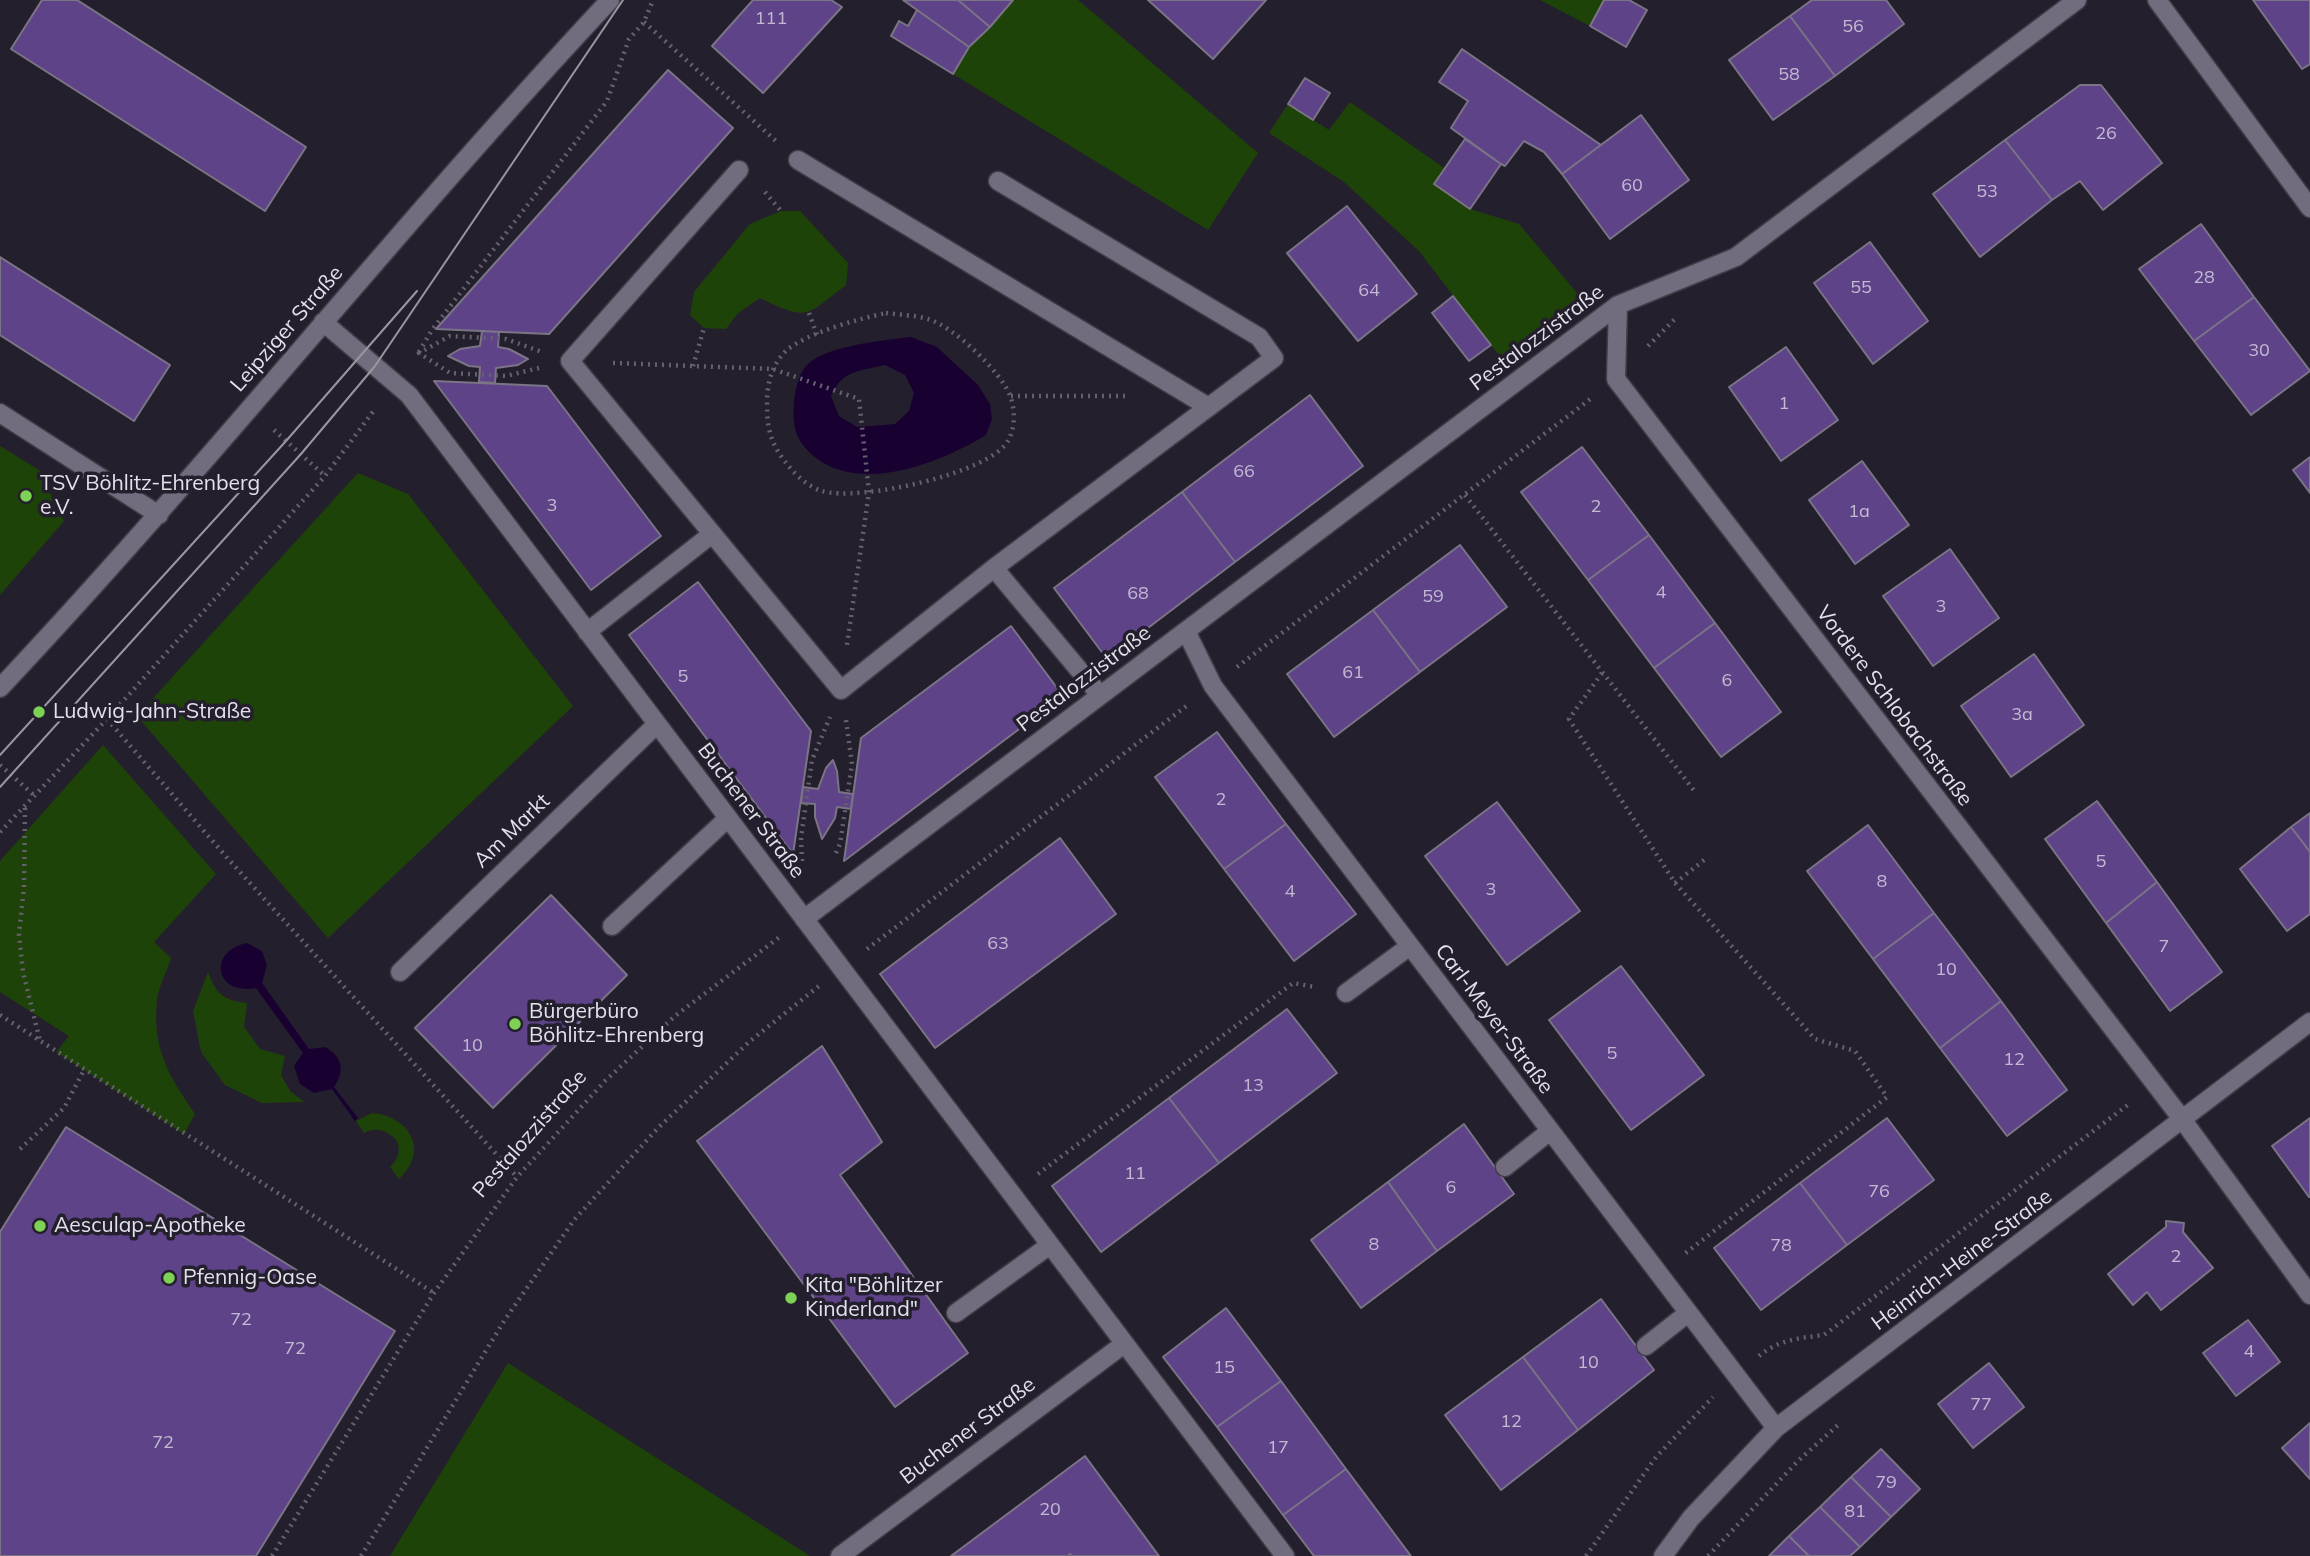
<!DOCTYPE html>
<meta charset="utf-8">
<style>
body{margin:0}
canvas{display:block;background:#241f2d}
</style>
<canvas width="2310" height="1556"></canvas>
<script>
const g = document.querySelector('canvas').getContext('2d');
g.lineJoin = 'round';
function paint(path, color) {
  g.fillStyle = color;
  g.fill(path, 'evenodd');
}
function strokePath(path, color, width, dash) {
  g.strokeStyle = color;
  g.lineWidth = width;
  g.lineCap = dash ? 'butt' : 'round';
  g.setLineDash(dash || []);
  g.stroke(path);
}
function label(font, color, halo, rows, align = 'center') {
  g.font = font + ' Mulish,sans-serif';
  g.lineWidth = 7;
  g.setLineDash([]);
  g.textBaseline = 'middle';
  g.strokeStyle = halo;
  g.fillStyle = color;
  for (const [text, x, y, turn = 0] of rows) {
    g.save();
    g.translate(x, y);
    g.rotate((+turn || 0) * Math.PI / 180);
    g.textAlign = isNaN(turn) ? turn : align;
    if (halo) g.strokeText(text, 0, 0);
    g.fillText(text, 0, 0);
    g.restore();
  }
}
paint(new Path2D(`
 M1013 0H1078L1258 153 1208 230 953 74 969 47Z
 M1540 0H1604L1590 26Z
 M1350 102 1444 168 1434 183 1438 187 1470 209 1519 224 1582 299 1501 358 1419 251 1344 182 1269 133 1288 104 1329 130Z
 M781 211H800L848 263 846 285C805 316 809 322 760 298L738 313 726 329 704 328 690 315 694 292 750 224Z
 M0 446 39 470 64 521 0 595Z
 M358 473 408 494 573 706 328 938 137 716Z
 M103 745 216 874 154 942 171 958C167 971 159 986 157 999 152 1049 168 1074 195 1114L184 1134 56 1052 69 1036 0 992V861Z
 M208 972C216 994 223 1000 247 1003L244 1027 260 1049 285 1056 281 1075 290 1091 304 1102 262 1103 225 1085 201 1052 193 1011Z
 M372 1113C410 1117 430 1150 399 1179L390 1167C398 1160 401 1152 397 1141 388 1131 377 1126 364 1133L356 1121Z
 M508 1363 810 1556H390Z`), '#1e4308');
paint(new Path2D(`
 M911 337 937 347 978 385 990 404 992 419 986 435C942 462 863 494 816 458 796 442 792 428 794 402 796 387 799 369 813 360 836 345 884 340 911 337ZM885 365 905 375 914 393 909 411 895 424 857 427 839 416 831 396C842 370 860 371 885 365Z
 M247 943 262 951 267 965 262 983 309 1049 325 1047C343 1057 345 1071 334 1087L358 1118 355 1121 332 1089 314 1093 300 1084 294 1066 303 1053 256 988C215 996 207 951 247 943Z`), '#180131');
const building = new Path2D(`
 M42 0H77L306 147 265 211 11 49Z
 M753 0H831L842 7 763 93 712 46Z
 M903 0H958L990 27 969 47Z
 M958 0H1013L990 27Z
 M1148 0H1266L1213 59Z
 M1604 0H1629L1647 10 1626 47 1590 26Z
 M1812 0H1886L1904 24 1835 76 1790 16Z
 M2253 0H2310V64L2302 69Z
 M917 10 969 47 953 74 891 36 899 21 908 26Z
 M1790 16 1835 76 1773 120 1729 60Z
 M1462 49 1601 145 1562 174 1544 152 1524 141 1505 166 1501 164 1451 128 1468 101 1439 82Z
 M668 70 733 128 549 334 436 329Z
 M1305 78 1330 93 1313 120 1288 104Z
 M2080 85H2101L2162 163 2103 210 2080 181 2052 200 2005 140Z
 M1641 115 1689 180 1610 239 1562 174Z
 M1465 139 1501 164 1470 209 1434 184Z
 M2005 140 2052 200 1980 257 1933 194Z
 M1347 206 1417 294 1358 341 1287 253Z
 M2201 224 2254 297 2194 341 2139 269Z
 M1870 242 1928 321 1873 364 1814 283Z
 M0 257 170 365 134 421 0 335Z
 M1453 296 1491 345 1469 361 1432 313Z
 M2254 297 2310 371 2251 415 2194 341Z
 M482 331 499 332 498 347 509 349 528 359 518 365 496 368 495 383 479 382 480 367 469 366 448 356 460 349 480 346Z
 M1786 347 1838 420 1781 461 1729 387Z
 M434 381 547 386 661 536 591 590Z
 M1310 395 1363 466 1235 562 1182 492Z
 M1582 447 1649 535 1588 580 1521 492Z
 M2310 457V493L2293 470Z
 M1862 461 1909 525 1855 564 1809 500Z
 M1182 492 1235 562 1107 659 1054 588Z
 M1649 535 1715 623 1654 668 1588 580Z
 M1460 545 1507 607 1420 672 1373 610Z
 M1950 549 1999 618 1933 666 1883 596Z
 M698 582 811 731 793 854 629 635Z
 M1373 610 1420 672 1334 737 1287 674Z
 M1715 623 1781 712 1721 757 1654 668Z
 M1011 626 1063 696 844 861 861 738Z
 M2034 654 2084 725 2011 777 1961 706Z
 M1217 732 1286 824 1224 869 1155 777Z
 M833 760 837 771 839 792 853 794 851 809 837 807 835 818 822 839 815 817V804L801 803 803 787 818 789 826 768Z
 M2097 801 2157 882 2106 923 2045 839Z
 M1497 802 1580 911 1507 965 1425 856Z
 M2310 813V852L2291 827Z
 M1286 824 1356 914 1294 961 1224 869Z
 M1868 825 1934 913 1873 959 1807 871Z
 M2291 827 2310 852V914L2287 931 2240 869Z
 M1060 838 1116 914 935 1048 880 974Z
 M2157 882 2222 972 2170 1011 2106 923Z
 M551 895 627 975 493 1108 415 1028Z
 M1934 913 2001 1001 1940 1048 1873 959Z
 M1621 966 1704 1075 1631 1130 1549 1020Z
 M2001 1001 2067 1090 2007 1136 1940 1048Z
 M1287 1009 1337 1073 1219 1163 1169 1098Z
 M822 1046 882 1142 840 1175 968 1353 895 1407 697 1141Z
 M1169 1098 1219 1163 1101 1252 1052 1186Z
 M1887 1118 1934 1180 1847 1245 1800 1183Z
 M2310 1118V1196L2309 1197 2272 1146Z
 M1464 1124 1514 1194 1437 1251 1388 1182Z
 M66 1127 395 1331 256 1556H0V1232Z
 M1388 1182 1437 1251 1361 1308 1311 1240Z
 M1800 1183 1847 1245 1761 1310 1714 1248Z
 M2166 1221 2184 1223 2183 1232 2213 1268 2161 1310 2147 1292 2133 1305 2108 1274 2166 1227Z
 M1601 1299 1654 1370 1578 1430 1523 1357Z
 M1226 1308 1281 1381 1217 1427 1163 1357Z
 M2248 1320 2280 1362 2236 1396 2203 1353Z
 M1523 1357 1578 1430 1501 1490 1445 1415Z
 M1989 1363 2024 1407 1973 1448 1938 1404Z
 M1281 1381 1346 1469 1283 1515 1217 1427Z
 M2310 1423V1479L2282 1448Z
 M1881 1449 1920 1489 1891 1517 1851 1477Z
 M1085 1456 1159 1556H1072L1070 1554 1068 1556H951Z
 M1346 1469 1411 1556H1314L1283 1515Z
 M1851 1477 1891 1517 1860 1547 1820 1507Z
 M1820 1507 1860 1547 1850 1556H1809L1789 1536Z
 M1789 1536 1809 1556H1769Z`);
paint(building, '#5f4389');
strokePath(building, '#7a7485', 2);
const minor = new Path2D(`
 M2157 0 2310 208
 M798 160 1207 406
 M739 170 570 361 841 690 994 568 1274 358 1259 337 998 181
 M1618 305 1616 379 2182 1119 2310 1295
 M323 322 409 395 1285 1556
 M0 413 159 515
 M994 568 1100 695
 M1186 631 1213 686 1776 1428
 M587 632 712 534
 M0 688C210 465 400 224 610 0
 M804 919 1618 305 1736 257 2077 0
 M612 926 728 818
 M400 972 657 724
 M1346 993 1410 946
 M1505 1167 1550 1131
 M956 1313 1050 1245
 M1646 1346 1688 1313
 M840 1556 1124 1344
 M1663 1556 1691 1518 1776 1428 2310 1022`);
strokePath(minor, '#413c48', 21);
strokePath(new Path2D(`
 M644 22 776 141
 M765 192 781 211
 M809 313 817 335
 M886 313C900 315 915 315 928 319 953 326 1003 373 1011 398 1015 411 1015 427 1009 439 993 474 856 502 822 491 811 488 799 478 792 470 772 447 767 433 767 403 767 384 772 363 787 350 809 332 859 319 886 313Z
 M1648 346 1676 318
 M419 352 432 330 607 101 629 39 644 22 653 0
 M613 363 773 369 859 399 869 492 847 645
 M693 366 704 328
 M539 368 506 376 450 373 419 353 450 336 506 339 542 352
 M1011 396H1126
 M274 430 325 476
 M1465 495 1696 793
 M1237 667 1593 397
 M1602 673 1569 719 1675 883 1815 1039 1855 1051 1887 1097 1683 1255
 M107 719 229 860 517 1177
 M0 765 35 796
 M25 808 24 887 19 934 23 972 40 1041
 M0 832 107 719 325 476 375 409
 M836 853 840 844 852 764 846 720
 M802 861 801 838 812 760 830 717
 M1675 883 1708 857
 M867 949 1189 704
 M0 1015 434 1293
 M20 1149 64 1108 84 1070
 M1038 1174 1293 983 1315 987
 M1759 1356C1778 1340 1799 1338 1824 1335L2129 1104
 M272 1556 434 1293 517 1177 605 1081 675 1016 781 936
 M361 1556 504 1321 574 1220 658 1128 749 1042 819 986
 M1586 1556 1656 1457 1713 1397
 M1708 1556 1799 1460 1838 1425`), '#65616d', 4.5, [2, 5]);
strokePath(minor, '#726c7e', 18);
strokePath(new Path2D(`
 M0 755 286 441 417 291
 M0 787 301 454 375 366 623 0`), '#9a96a1', 2);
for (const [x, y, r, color] of [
 [26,496,7,"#7dd154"],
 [39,712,7,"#7dd154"],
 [515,1024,7,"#7dd154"],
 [40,1226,7,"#7dd154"],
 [169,1278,7,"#7dd154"],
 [791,1298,7,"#7dd154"]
]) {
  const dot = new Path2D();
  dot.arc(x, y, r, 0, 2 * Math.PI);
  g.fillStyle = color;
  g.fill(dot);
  strokePath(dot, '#241f2d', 2.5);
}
label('18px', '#c3bad2', null, [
 ["111",771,19],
 ["56",1853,27],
 ["58",1789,75],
 ["26",2106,134],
 ["60",1632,186],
 ["53",1987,192],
 ["28",2204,278],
 ["55",1861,288],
 ["64",1369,291],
 ["30",2259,351],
 ["1",1784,404],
 ["66",1244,472],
 ["3",552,506],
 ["2",1596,507],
 ["1a",1859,512],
 ["4",1661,593],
 ["68",1138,594],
 ["59",1433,597],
 ["3",1941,607],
 ["61",1353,673],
 ["5",683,677],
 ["6",1727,681],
 ["3a",2022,715],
 ["2",1221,800],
 ["5",2101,862],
 ["8",1882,882],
 ["3",1491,890],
 ["4",1290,892],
 ["63",998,944],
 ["7",2164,947],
 ["10",1946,970],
 ["10",472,1046],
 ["5",1612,1054],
 ["12",2014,1060],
 ["13",1253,1086],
 ["11",1135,1174],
 ["6",1451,1188],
 ["76",1879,1192],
 ["8",1374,1245],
 ["78",1781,1246],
 ["2",2176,1257],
 ["72",241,1320],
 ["72",295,1349],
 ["4",2249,1352],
 ["10",1588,1363],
 ["15",1224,1368],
 ["77",1981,1405],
 ["12",1511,1422],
 ["72",163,1443],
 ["17",1278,1448],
 ["79",1886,1483],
 ["20",1050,1510],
 ["81",1855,1512]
]);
label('21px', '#e4e1ea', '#241f2d', [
 ["Leipziger Straße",287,329,-49],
 ["Pestalozzistraße",1537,338,-37],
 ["Pestalozzistraße",1084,679,-37],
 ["Vordere Schlobachstraße",1894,706,53],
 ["Buchener Straße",751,811,53],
 ["Am Markt",512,831,-44],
 ["Carl-Meyer-Straße",1494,1019,53],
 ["Pestalozzistraße",530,1134,-49],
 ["Heinrich-Heine-Straße",1962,1260,-37],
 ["Buchener Straße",968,1431,-37]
]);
label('21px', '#e4e1ea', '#241f2d', [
 ["TSV Böhlitz-Ehrenberg",40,484],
 ["e.V.",40,508],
 ["Ludwig-Jahn-Straße",53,712],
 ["Bürgerbüro",529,1012],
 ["Böhlitz-Ehrenberg",529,1036],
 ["Aesculap-Apotheke",54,1226],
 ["Pfennig-Oase",183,1278],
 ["Kita \"Böhlitzer",805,1286],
 ["Kinderland\"",805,1310]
], 'left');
</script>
